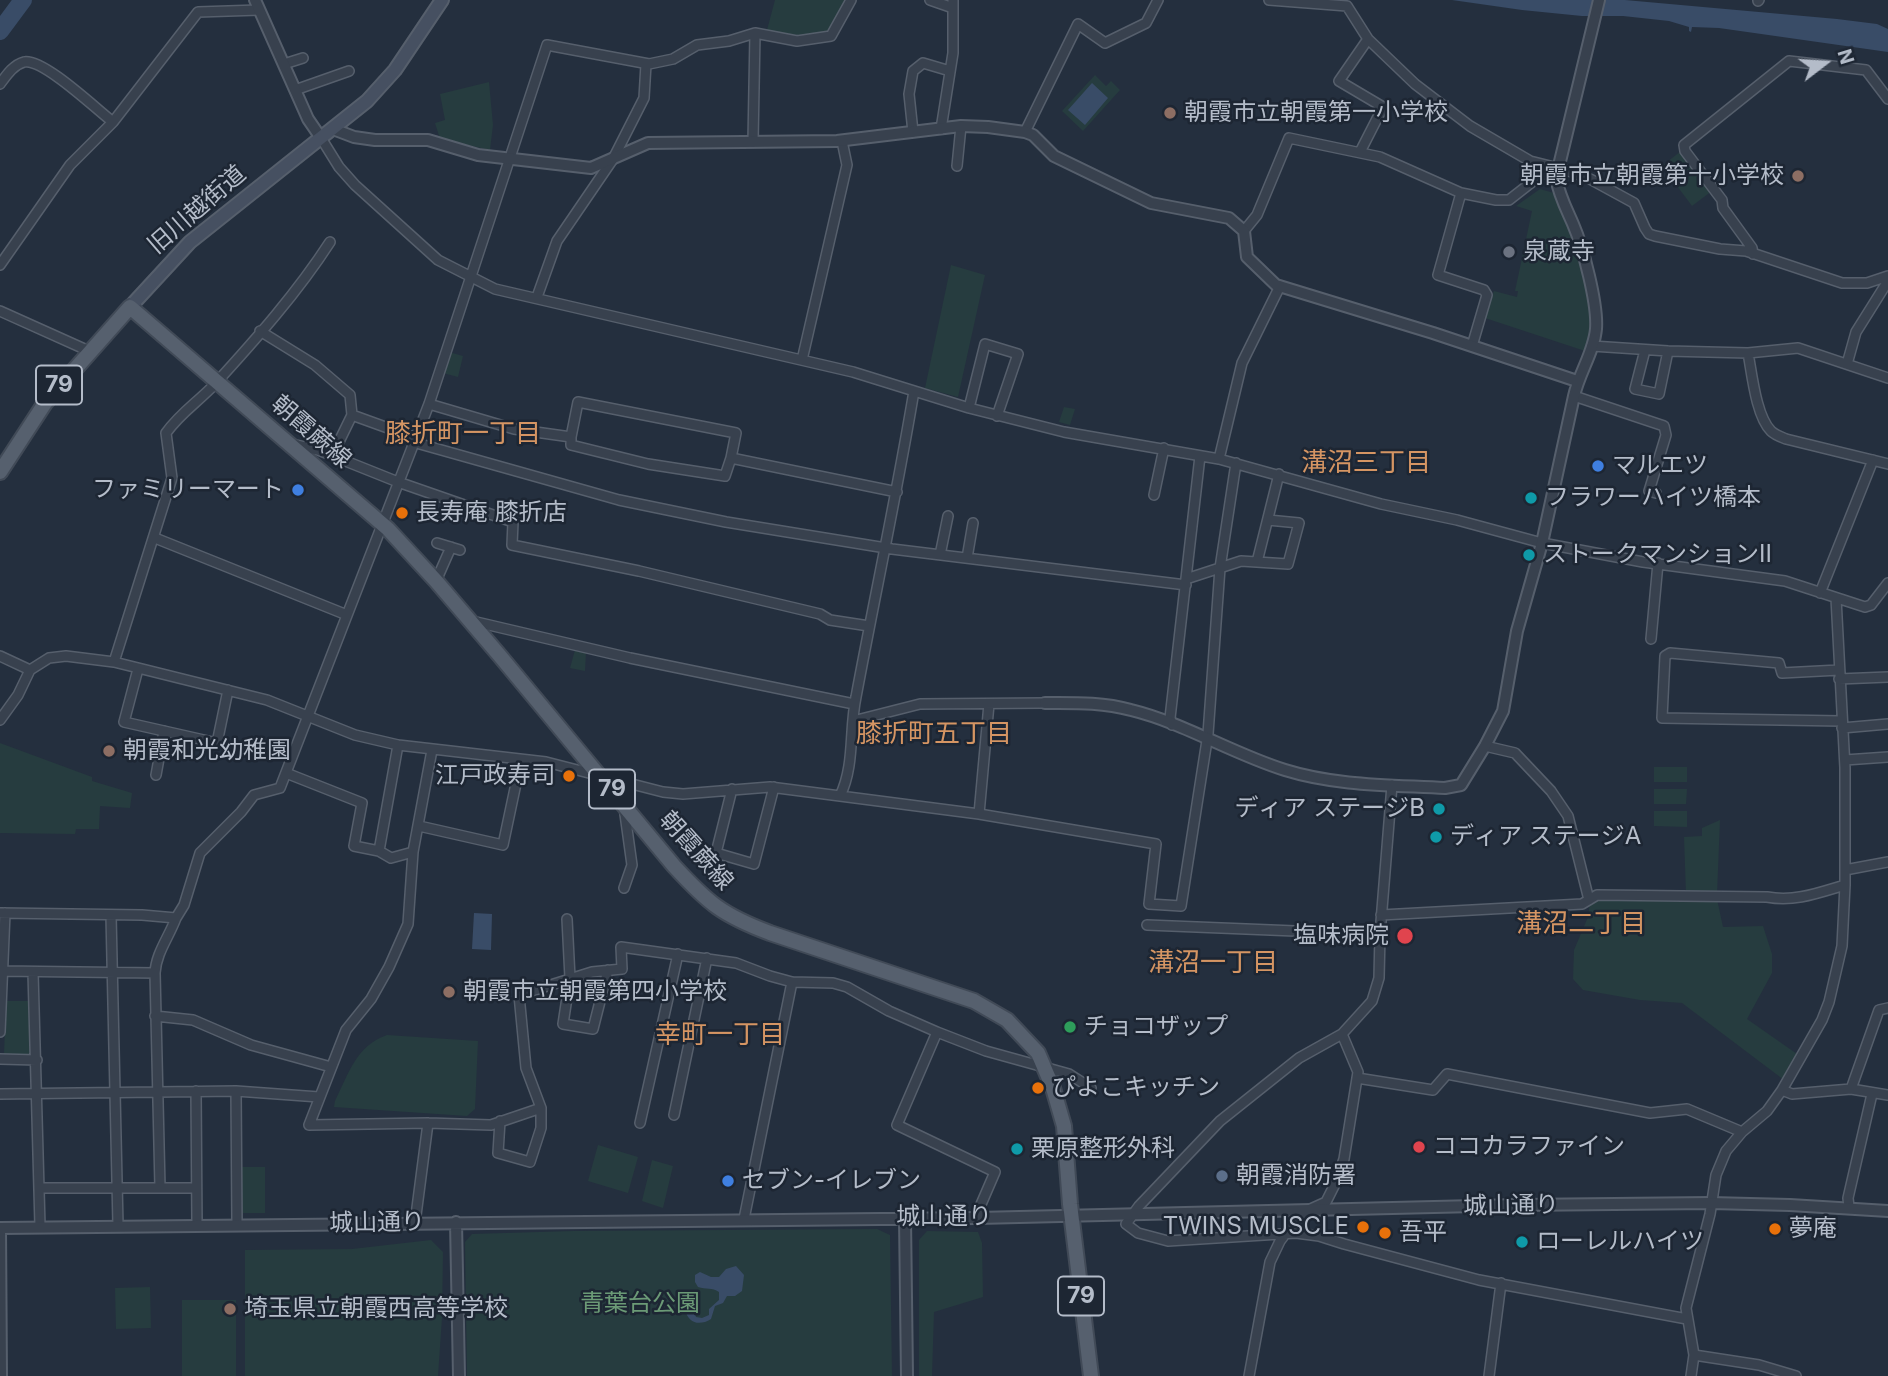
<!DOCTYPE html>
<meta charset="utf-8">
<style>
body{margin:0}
#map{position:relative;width:1888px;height:1376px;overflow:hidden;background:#242f3e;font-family:Inter,sans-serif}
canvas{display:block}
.north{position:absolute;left:1790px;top:28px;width:70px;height:70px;-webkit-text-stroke:5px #1d2633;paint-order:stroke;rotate:73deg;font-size:19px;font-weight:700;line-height:28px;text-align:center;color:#b4bcc9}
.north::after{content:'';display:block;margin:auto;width:24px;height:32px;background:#b4bcc9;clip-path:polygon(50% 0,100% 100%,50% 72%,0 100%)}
</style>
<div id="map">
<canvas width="1888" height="1376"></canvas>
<div class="north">N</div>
</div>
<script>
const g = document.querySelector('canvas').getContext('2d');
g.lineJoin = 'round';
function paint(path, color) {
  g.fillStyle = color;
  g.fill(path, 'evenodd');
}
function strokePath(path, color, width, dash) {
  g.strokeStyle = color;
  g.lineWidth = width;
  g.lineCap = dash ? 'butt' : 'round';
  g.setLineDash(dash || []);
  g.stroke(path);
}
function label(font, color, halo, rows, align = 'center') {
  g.font = font + ' Inter,"Noto Sans JP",sans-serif';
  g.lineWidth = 5;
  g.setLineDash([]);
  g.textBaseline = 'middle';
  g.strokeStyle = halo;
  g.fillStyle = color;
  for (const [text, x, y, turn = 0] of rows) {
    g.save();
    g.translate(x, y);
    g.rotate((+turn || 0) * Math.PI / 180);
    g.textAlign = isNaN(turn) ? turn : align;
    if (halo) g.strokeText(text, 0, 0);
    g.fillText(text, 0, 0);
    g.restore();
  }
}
paint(new Path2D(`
 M775 0H847C842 9 837 23 830 30 818 41 782 33 767 30Z
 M1095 75 1106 86 1111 81 1120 90 1083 131 1062 111Z
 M489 82 493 125 490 150 440 139 435 123 445 120 440 94Z
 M1681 151 1712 191 1692 206 1662 166Z
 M1540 189 1554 193C1574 228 1604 312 1585 351L1485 318 1494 291 1517 297 1518 291H1515L1532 211 1516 206Z
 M951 265 985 275 958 397 925 388Z
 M449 352 463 356 458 377 439 372Z
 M1064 407 1075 409 1070 425 1059 422Z
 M575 650 586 652 585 671 570 668Z
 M0 743 92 777V781L132 793 130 808 100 806 99 829H76L75 834 0 833Z
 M1654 767H1687V782H1654Z
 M1654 789H1687L1686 804H1654Z
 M1654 811H1687V827L1654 826Z
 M1720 820 1717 895 1686 894 1684 837 1702 836V828Z
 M1597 897 1717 899 1723 927 1763 926 1772 954V973L1747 1019 1797 1054 1784 1080 1682 1003 1640 1000 1583 990 1573 979 1574 950 1588 917 1590 902Z
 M6 1001H33L35 1056 4 1054Z
 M387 1035 478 1041 475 1109 467 1116 334 1107 335 1101C349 1073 356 1046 387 1035Z
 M598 1145 638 1157 628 1193 588 1181Z
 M652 1160 673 1166 663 1208 642 1201Z
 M240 1167H265V1213H240Z
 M877 1229 890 1235 892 1376H467L465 1242 472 1234 573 1231Z
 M927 1231 978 1232 982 1243 983 1297 934 1312 932 1376H919V1240Z
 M431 1240 443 1252 442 1318 438 1376H245V1250L352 1249Z
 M150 1287 151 1328 116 1329 115 1288Z
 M182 1300H236V1376H182Z`), '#263c3f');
paint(new Path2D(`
 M1452 0H1625L1837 19 1877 24 1888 29V52L1719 28 1692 27 1691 32 1689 31V27L1669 21 1623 16H1582L1522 10Z
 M1092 83 1108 98 1085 125 1068 110Z
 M474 913 492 914 491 950 472 949Z
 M736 1266 744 1275 742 1291 735 1296H727L723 1303 715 1306 711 1319C700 1326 688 1324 685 1309L693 1308 696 1317 702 1318 709 1315V1309L719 1300V1292C712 1287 706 1290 698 1287L695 1282V1275L700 1272 711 1277H719L726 1269Z`), '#394c67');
strokePath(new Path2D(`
 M0 31 23 0`), '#394c67', 18);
const minor = new Path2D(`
 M930 0 953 8
 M1269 0 1347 6 1368 39 1415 84 1470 126 1530 161 1566 170 1590 179 1634 203 1645 228 1649 234 1655 236 1720 249 1746 251 1842 283H1867L1888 276
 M1758 1 1759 0
 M284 64 303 58
 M0 84C6 76 13 65 24 62 43 58 96 109 113 122
 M295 90 349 71
 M941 129 953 53V0
 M913 132 909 94 913 71 923 63 950 71
 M1025 132 1078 24 1105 43 1146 23 1158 0
 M321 138 339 167 355 185 438 260 495 289 853 372 969 408 1064 432 1219 459 1381 504 1457 520 1542 543 1643 562 1785 581 1865 607 1871 605 1888 583
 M753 142 755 33
 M1360 152 1383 107 1339 81 1368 39
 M957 166 961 126
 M1461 193 1438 275 1484 290 1487 295 1472 346
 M1244 231 1257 215 1289 138 1380 157 1461 193 1496 200H1509L1541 175 1556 170
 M1753 254 1752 248 1723 208 1722 200 1685 151 1684 145 1789 61 1866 70 1888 99
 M0 265 70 165 113 122 198 12 259 10
 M537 297 557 241 613 159 644 98 646 64
 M0 311 89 351
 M260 331 315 365 350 395 352 415 332 456
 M1592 346 1668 351 1748 353 1798 348 1888 378
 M1645 350 1635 389 1659 394 1668 351
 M1748 353C1752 374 1756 416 1771 431 1775 435 1781 437 1786 439L1888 464
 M802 360 847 165 842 141
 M1847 364 1856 332 1888 281
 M1574 396 1664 426 1666 435 1649 491 1656 493
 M429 404 514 429 571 437V445L648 464 725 476 731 458 897 492
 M969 408 985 344 1018 354 997 416
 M352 415 410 436 420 444 619 500 726 522 892 549 1186 585
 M571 437 578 402 736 433 731 458
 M292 444 318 450 398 482 513 522 512 545 639 571 820 614 830 620 869 626
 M1219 459 1242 363 1280 286
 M1154 495 1164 448
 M155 538 347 615
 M437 543 460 550
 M940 555 948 516
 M967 558 973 523
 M1257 562 1279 474
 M1186 579 1241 561 1288 564 1299 523 1268 520
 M436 581 451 547
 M1820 593 1873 460
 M472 621 630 658 854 704
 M1651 639 1658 563
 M0 656 30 670
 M114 662 172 478 166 433C180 413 198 402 215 384 256 339 297 293 330 242
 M138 669 124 722 217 743 228 690
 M1839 670 1782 673 1779 663 1670 653 1665 656 1662 718 1841 721
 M1839 679 1888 677
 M0 720 18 695 30 670 49 658 66 656 114 662 267 700 355 735 398 745 546 762 663 792 683 794 770 787 840 796C855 765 849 730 856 697 875 595 897 493 914 391
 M853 721 920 704 1045 703
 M1172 725 1170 718 1200 456
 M1842 728 1888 724
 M1485 746 1515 753 1551 791 1568 816 1589 900
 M432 750 413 852 408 924 389 967 371 999 346 1030 309 1125 428 1123 491 1125 541 1108
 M1845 760 1888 757
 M286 773 362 803 354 846 379 851 391 858 413 852
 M156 775 164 731
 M1392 785 1380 934 1379 978 1372 1001 1342 1034 1299 1058 1220 1121 1139 1206 1126 1224 1138 1233 1168 1241 1296 1233 1319 1236 1344 1244 1479 1280 1687 1319
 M732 789 716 853 754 864 774 787
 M840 796 979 814 1156 844 1149 904 1181 906 1208 734 1220 568 1236 463
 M624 807 632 865 624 888
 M979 814 989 704
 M419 826 503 845 521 760
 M379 851 398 745
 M1845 870 1888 862
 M0 913 142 915 176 918 184 905 200 853 241 812 254 795 280 788 429 404 547 45 649 64 673 59 697 45 729 41 755 33 797 41 831 36 851 0
 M111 915 118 1225
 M1381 915 1582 904 1597 895 1767 897C1795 902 1818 893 1845 885
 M567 919 570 978 563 1024 593 1029 608 970
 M1147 925 1320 932 1332 936 1380 934
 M2 971 155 973
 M33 972 40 1226
 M155 1016 193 1020 251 1045 331 1067
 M0 1032 5 913
 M937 1032 986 1051 1069 1074 1091 1088
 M0 1059 37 1060
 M1357 1078 1433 1090 1447 1074 1650 1113 1687 1109 1742 1132
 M1851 1089 1879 1010 1888 1008
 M1782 1090 1792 1094 1851 1089 1888 1095
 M196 1091 197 1225
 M236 1091 237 1225
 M0 1094 236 1091 319 1097
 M674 1115 707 958
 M500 1121 498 1153 530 1162 541 1128V1108L526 1068 519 995 592 972 622 969 621 947 736 963 770 976 792 982 833 983 847 987 889 1011 937 1032 897 1125 995 1172 979 1209 978 1218
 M640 1123 678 954
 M160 1187 155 973C156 953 169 937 176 918
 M39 1188H196
 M1849 1207 1848 1198 1872 1094
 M744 1219 792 982
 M415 1223 428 1123
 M1694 1355 1759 1365 1796 1376
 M1249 1376 1270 1262 1280 1241 1295 1221 1306 1211 1326 1202 1337 1180 1344 1159 1358 1072 1342 1034
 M1489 1376 1501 1283
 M1691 1376 1694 1355 1686 1308 1710 1214 1716 1175 1726 1151 1742 1132 1767 1111 1782 1090 1822 1020 1829 1002 1842 946 1845 885V768L1836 598`);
const tertiary = new Path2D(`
 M255 0 308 119 321 138
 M333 129 354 137 375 140H428L478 155 591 168 648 143 837 141 961 126 988 127 1025 132 1033 135 1054 156 1151 203 1229 218 1244 231 1247 257 1276 285 1433 333 1577 381
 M1045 703C1074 703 1102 702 1131 710 1184 723 1233 754 1285 770 1336 786 1392 785 1445 788L1461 785 1485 746 1503 711 1517 631 1542 543 1574 396C1579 373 1594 352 1596 329 1598 304 1583 247 1573 224 1566 208 1559 195 1556 178L1599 0
 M905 1218 907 1376
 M456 1222 459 1376
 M1 1376 0 1228 978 1218 1517 1205 1711 1203 1790 1205 1888 1211`);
const secondary = new Path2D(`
 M130 307 190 242 367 101 395 70 442 0`);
const primary = new Path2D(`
 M0 472 45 403 130 307 388 529 436 581 500 656 674 866C708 903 722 915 770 933L974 1001 1007 1020 1038 1053 1053 1088 1064 1126 1070 1204 1091 1376`);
strokePath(minor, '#565f6c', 12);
strokePath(tertiary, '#565f6c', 14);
strokePath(secondary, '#565f6c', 16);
strokePath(primary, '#414a57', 18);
strokePath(minor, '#38414e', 9);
strokePath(tertiary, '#38414e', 10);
strokePath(secondary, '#465061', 12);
strokePath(primary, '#56606e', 14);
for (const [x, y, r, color] of [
 [1170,113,7,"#8d6e63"],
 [1798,176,7,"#8d6e63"],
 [1509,252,7,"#6b7280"],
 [1598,466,7,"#3f7fe0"],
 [298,490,7,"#3f7fe0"],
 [1531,498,7,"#0f9aa8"],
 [402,513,7,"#e8710a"],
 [1529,555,7,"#0f9aa8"],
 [109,751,7,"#8d6e63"],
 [569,776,7,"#e8710a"],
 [1439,809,7,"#0f9aa8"],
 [1436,837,7,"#0f9aa8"],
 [1405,936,9,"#e0444e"],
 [449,992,7,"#8d6e63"],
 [1070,1027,7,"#2e9e5b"],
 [1038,1088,7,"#e8710a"],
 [1419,1147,7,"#e0444e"],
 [1017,1149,7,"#0f9aa8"],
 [1222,1176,7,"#5c6f8a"],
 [728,1181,7,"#3f7fe0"],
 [1363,1227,7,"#e8710a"],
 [1775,1229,7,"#e8710a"],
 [1385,1233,7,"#e8710a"],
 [1522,1242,7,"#0f9aa8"],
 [230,1309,7,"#8d6e63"]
]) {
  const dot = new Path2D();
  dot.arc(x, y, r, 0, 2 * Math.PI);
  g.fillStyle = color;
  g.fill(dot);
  strokePath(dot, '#1d2633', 2.5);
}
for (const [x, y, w] of [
 [59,385,46],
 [612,789,46],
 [1081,1296,46]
]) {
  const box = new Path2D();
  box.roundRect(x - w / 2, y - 19.5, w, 39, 5);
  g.fillStyle = '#1d2633';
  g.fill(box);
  strokePath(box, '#b4bcc9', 2);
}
label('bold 23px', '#b4bcc9', null, [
 ["79",59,385],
 ["79",612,789],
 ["79",1081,1296]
]);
label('24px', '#b4bcc9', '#1d2633', [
 ["朝霞市立朝霞第一小学校",1184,113],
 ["朝霞市立朝霞第十小学校",1784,176,"right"],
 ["泉蔵寺",1523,252],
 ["マルエツ",1612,466],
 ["ファミリーマート",284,490,"right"],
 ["フラワーハイツ橋本",1545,498],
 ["長寿庵 膝折店",416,513],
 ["ストークマンションII",1543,555],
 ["朝霞和光幼稚園",123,751],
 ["江戸政寿司",555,776,"right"],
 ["ディア ステージB",1425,809,"right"],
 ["ディア ステージA",1450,837],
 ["塩味病院",1389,936,"right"],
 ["朝霞市立朝霞第四小学校",463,992],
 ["チョコザップ",1084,1027],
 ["ぴよこキッチン",1052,1088],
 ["ココカラファイン",1433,1147],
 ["栗原整形外科",1031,1149],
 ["朝霞消防署",1236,1176],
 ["セブン-イレブン",742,1181],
 ["TWINS MUSCLE",1349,1227,"right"],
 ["夢庵",1789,1229],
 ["吾平",1399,1233],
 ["ローレルハイツ",1536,1242],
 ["埼玉県立朝霞西高等学校",244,1309]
], 'left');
label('24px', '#b4bcc9', '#1d2633', [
 ["旧川越街道",197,210,-41],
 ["朝霞蕨線",311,432,41],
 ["朝霞蕨線",696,851,48],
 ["城山通り",1511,1206,-1],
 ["城山通り",944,1217],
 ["城山通り",377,1223,-1]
]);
label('24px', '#6b9a76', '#1d2633', [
 ["青葉台公園",640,1304]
]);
label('26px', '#d59563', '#1d2633', [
 ["膝折町一丁目",463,434],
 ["溝沼三丁目",1366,463],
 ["膝折町五丁目",934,734],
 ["溝沼二丁目",1581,924],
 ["溝沼一丁目",1213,963],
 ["幸町一丁目",720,1035]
]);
</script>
